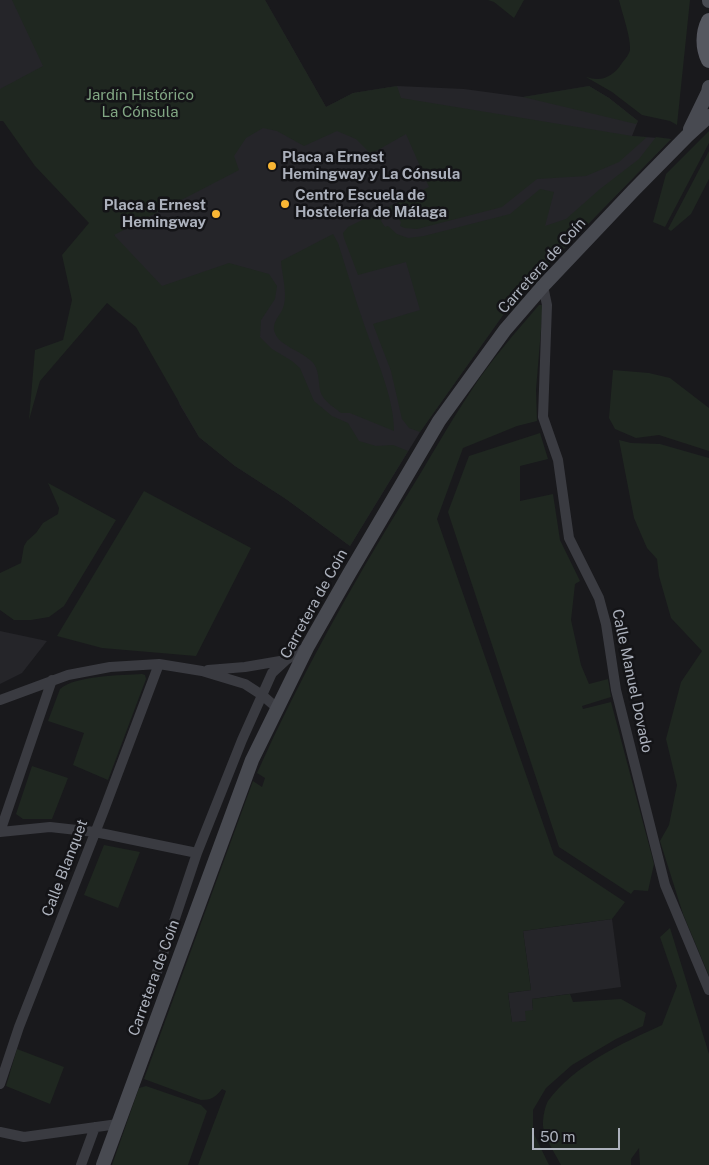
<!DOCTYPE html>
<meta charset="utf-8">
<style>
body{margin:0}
#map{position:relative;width:709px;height:1165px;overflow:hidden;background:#19191c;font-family:"Public Sans",sans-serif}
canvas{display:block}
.scale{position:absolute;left:532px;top:1128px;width:88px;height:22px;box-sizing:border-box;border:2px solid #acb1bc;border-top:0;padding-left:6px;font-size:15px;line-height:18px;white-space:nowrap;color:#acb1bc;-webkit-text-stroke:4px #141417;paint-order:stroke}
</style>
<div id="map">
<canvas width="709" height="1165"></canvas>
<div class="scale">50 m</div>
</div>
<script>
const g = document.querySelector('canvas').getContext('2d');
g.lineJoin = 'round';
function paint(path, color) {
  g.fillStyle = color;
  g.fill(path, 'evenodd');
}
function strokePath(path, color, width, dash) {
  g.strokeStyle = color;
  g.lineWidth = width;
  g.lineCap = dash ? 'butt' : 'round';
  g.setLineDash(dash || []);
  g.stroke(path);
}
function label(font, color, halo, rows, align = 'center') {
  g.font = font + ' "Public Sans",sans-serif';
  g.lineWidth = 5;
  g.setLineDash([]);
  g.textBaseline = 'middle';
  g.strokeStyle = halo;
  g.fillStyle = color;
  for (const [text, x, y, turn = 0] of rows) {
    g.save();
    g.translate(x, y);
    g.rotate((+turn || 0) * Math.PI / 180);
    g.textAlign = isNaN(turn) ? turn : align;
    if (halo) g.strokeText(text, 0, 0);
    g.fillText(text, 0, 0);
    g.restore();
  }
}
paint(new Path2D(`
 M0 0H265L326 107 353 93 397 86 464 89 523 97 589 86 609 98 638 121 632 136 671 139 513 301 420 432 350 546 286 499 235 466 199 437 180 405 114 235 0 90Z
 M0 631 47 641 22 673 0 684Z
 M612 919 621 987 532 999 533 1010 526 1021 512 1023 508 993 531 990 523 931Z`), '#252529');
paint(new Path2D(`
 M12 0H265L326 107 353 93 397 86 401 98 632 136 647 137 619 162 586 176 537 179 502 207 417 229 405 228 400 226 401 222 388 207 429 187 406 134 371 154 356 139 337 131 304 146 277 131 263 128 246 138 234 156 239 170 114 235 162 286 229 263 269 274 277 286 275 299 261 320 260 337 272 349 292 361 300 368 314 401 332 416 348 423 359 441 376 446 393 445 408 451 350 546 286 499 235 466 199 437 136 327 107 303 40 381 29 420 35 350 63 340 72 300 62 255 89 223 35 166 3 121H0V89L43 66Z
 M488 0H524L514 18 494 2Z
 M619 0H690L677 125 670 121 642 115 612 92 586 77C602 82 613 77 622 63 625 59 629 55 630 50 631 37 622 13 619 0Z
 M589 86 609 98 638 121 636 124 523 97Z
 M709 131V143L665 227 653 222 666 174Z
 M656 137 671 139 513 301 420 432 409 428 402 419 391 371 373 324 420 310 406 262 358 275 344 238 343 233 348 227 382 210 383 214 381 221 385 227 388 226 397 234 408 238 424 236 510 214 540 189 554 192 545 226 566 219 600 189 639 159Z
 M709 151V179L691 214 671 231 668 229Z
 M333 234 338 243C347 271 355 299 365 327 376 359 394 397 394 431L350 413H341C335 408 327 403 323 397 317 389 321 374 314 364 305 352 279 346 275 333 271 323 280 316 283 308 288 295 282 275 281 261Z
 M539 305H543L536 390 537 421 517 426 463 448 437 519 554 855 625 902 612 919 523 931 531 990 508 993 512 1022 526 1021 525 1011 533 1010 532 999 570 994 573 1002 621 999 646 1013 643 1026 616 1039 572 1065 546 1088 533 1110V1132L549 1165H198L226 1091 222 1089C216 1097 211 1100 201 1100L144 1079 253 781 262 787 265 778 257 773C300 677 351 586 406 497 428 462 448 425 471 391 491 360 515 333 539 305Z
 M613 370 649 373 670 378 709 408V451L659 435 636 438 615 429 609 418Z
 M540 433 548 459 520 466V501L553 494 560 540 580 581 575 584 571 620 581 665 589 684 608 679 611 697 582 706 583 709 611 702 654 864 648 891 634 890 631 894 559 847 448 512 469 456Z
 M619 440 631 443 660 444 709 458V976L683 914 660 841 669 825 677 785 666 739 681 682 702 651 671 618 659 576 657 559 647 548 634 518Z
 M48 483 116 520 64 606 49 617 31 620H14L0 610V573L21 563 24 546 27 541 36 533 43 523 58 514 59 508Z
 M144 491 251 548 196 656 102 648 57 636Z
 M142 674 145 675 146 679 108 780 73 765 84 733 48 721 60 689C74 676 122 675 142 674Z
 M32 766 68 778 52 819H23L16 814Z
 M104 845 140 852 118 908 84 895Z
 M670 928 709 1054V1165H640L639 1148 631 1159V1165H561C556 1155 542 1134 543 1123 543 1117 545 1106 548 1101 574 1065 623 1043 662 1025L677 986 660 937Z
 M17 1049 64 1067 50 1104 6 1086Z
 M146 1086 201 1105 207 1111 188 1165H112L139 1088Z`), '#1f2720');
strokePath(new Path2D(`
 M543 286 547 305 543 417 558 460 569 538 599 598 606 624 616 690 665 885 709 990
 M208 670 245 667 286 660 307 647
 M0 700 68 675 110 667 159 664 202 671 245 684 262 695 277 708
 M0 832 50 827 95 832 197 853
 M0 832 52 680
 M155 978 197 853 242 740 272 673 286 660
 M0 1084 19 1027 104 810 159 664
 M0 1132 24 1137 118 1124
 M81 1165 95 1127`), '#3a3b41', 10);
strokePath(new Path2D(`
 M709 0V1
 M690 129 708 92 709 87
 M103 1165 252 760 308 646 349 574 439 421 505 330 543 286 633 191 687 136 709 116`), '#484a51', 14);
strokePath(new Path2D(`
 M709 21C703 33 703 48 709 60`), '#565860', 16);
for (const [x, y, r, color] of [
 [272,166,5,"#f9b634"],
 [285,204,5,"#f9b634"],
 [216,214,5,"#f9b634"]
]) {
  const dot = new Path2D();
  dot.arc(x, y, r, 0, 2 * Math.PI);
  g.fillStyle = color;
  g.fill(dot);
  strokePath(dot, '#141417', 2);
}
label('15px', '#82a784', '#141417', [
 ["Jardín Histórico",140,95],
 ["La Cónsula",140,112]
]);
label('bold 15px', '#acb1bc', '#141417', [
 ["Placa a Ernest",282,157],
 ["Hemingway y La Cónsula",282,174],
 ["Centro Escuela de",295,195],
 ["Hostelería de Málaga",295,212],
 ["Placa a Ernest",206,205,"right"],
 ["Hemingway",206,222,"right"]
], 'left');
label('15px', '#acb1bc', '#141417', [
 ["Carretera de Coín",542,266,-48],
 ["Carretera de Coín",314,604,-61],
 ["Calle Manuel Dovado",632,681,78],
 ["Calle Blanquet",65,868,-69],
 ["Carretera de Coín",154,978,-70]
]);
</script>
